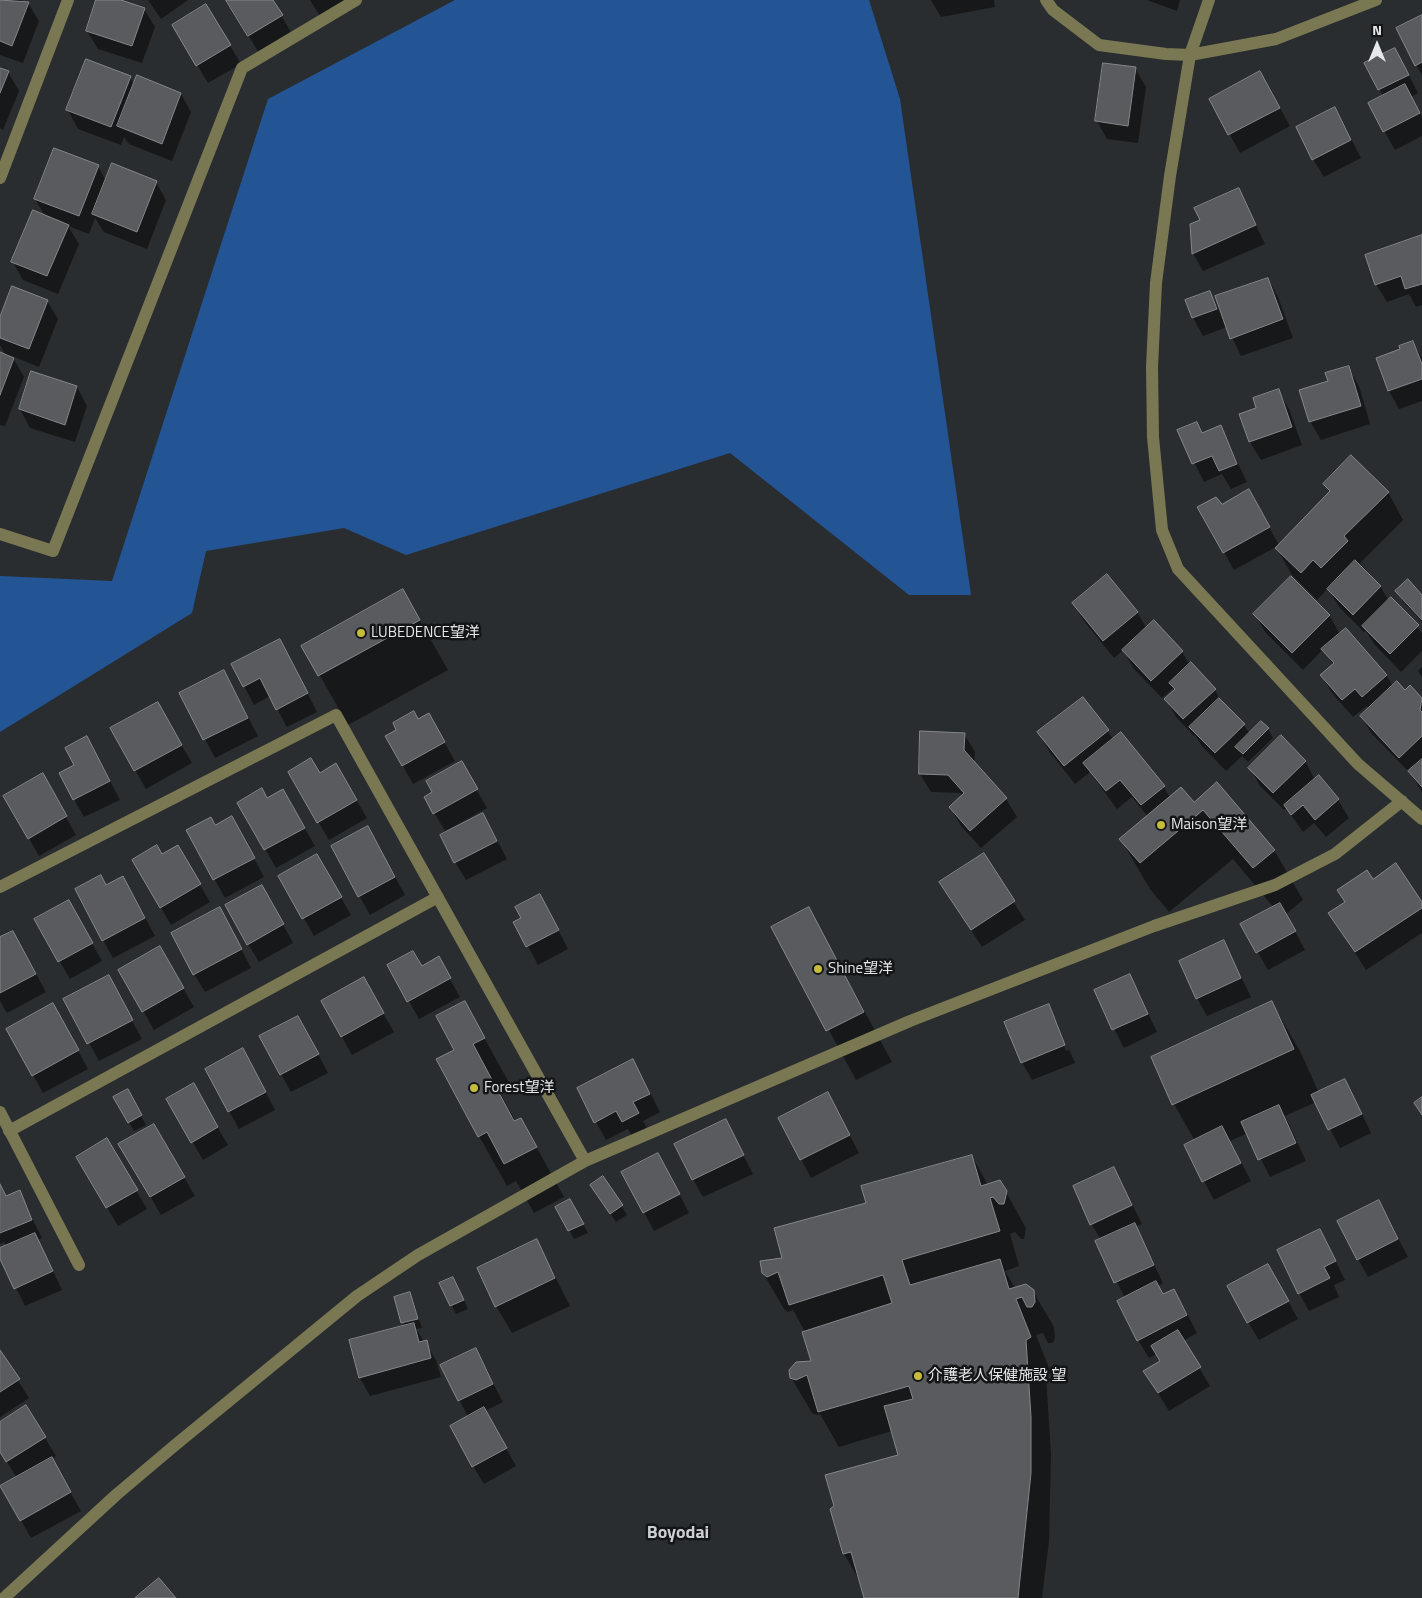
<!DOCTYPE html>
<meta charset="utf-8">
<style>
body{margin:0}
#map{position:relative;width:1422px;height:1598px;overflow:hidden;background:#2a2d30;font-family:"Titillium Web",sans-serif}
canvas{display:block}
.north{position:absolute;left:1352px;top:20px;width:50px;height:50px;-webkit-text-stroke:4px #141516;paint-order:stroke;rotate:0deg;font-size:14px;font-weight:700;line-height:20px;text-align:center;color:#e6e7ea}
.north::after{content:'';display:block;margin:auto;width:18px;height:22px;background:#e6e7ea;clip-path:polygon(50% 0,100% 100%,50% 72%,0 100%)}
</style>
<div id="map">
<canvas width="1422" height="1598"></canvas>
<div class="north">N</div>
</div>
<script>
const g = document.querySelector('canvas').getContext('2d');
g.lineJoin = 'round';
function paint(path, color) {
  g.fillStyle = color;
  g.fill(path, 'evenodd');
}
function strokePath(path, color, width, dash) {
  g.strokeStyle = color;
  g.lineWidth = width;
  g.lineCap = dash ? 'butt' : 'round';
  g.setLineDash(dash || []);
  g.stroke(path);
}
function label(font, color, halo, rows, align = 'center') {
  g.font = font + ' "Titillium Web","Noto Sans JP",sans-serif';
  g.lineWidth = 5;
  g.setLineDash([]);
  g.textBaseline = 'middle';
  g.strokeStyle = halo;
  g.fillStyle = color;
  for (const [text, x, y, turn = 0] of rows) {
    g.save();
    g.translate(x, y);
    g.rotate((+turn || 0) * Math.PI / 180);
    g.textAlign = isNaN(turn) ? turn : align;
    if (halo) g.strokeText(text, 0, 0);
    g.fillText(text, 0, 0);
    g.restore();
  }
}
paint(new Path2D(`
 M455 0H869L900 99 971 595H909L730 453 406 555 344 528 206 551 192 613 0 732V576L112 581 268 99Z`), '#235595');
paint(new Path2D(`
 M0 0H21L28 3 39 21 23 63 0 55Z
 M98 0H117L144 9 155 27 142 63 98 49 87 31Z
 M148 0H188L161 19Z
 M227 0H272L292 34 259 53Z
 M310 0H356L323 21Z
 M931 0H994L995 7 941 17Z
 M1147 0H1180L1177 11Z
 M206 6 241 64 208 83 184 43Z
 M1422 16V75L1416 65Z
 M1366 63 1405 68 1418 93 1411 97 1422 117V136L1395 150 1369 104 1383 96Z
 M1135 68 1146 87 1138 143 1107 139 1097 121Z
 M0 69 8 72 19 91 3 130 0 128Z
 M130 77 134 85 181 94 191 112 172 161 129 144 124 137 121 145 78 129 68 110Z
 M1270 90 1290 126 1240 153 1210 99Z
 M1345 127 1361 158 1324 177 1313 159Z
 M98 166 106 181 156 182 166 200 147 249 104 232 95 218 89 234 68 226 79 244 58 294 23 280 13 262 45 216 35 199Z
 M1239 190 1265 244 1203 271 1193 253 1202 221Z
 M1422 237V305L1416 307 1409 294 1387 302 1376 284Z
 M1268 279 1278 297 1293 338 1241 356 1227 327 1203 336 1193 318 1187 301 1210 293 1219 309Z
 M47 301 58 319 39 367 12 356 24 377 5 426 0 425V354L6 356 0 345V320Z
 M1413 342 1422 358V401L1399 409 1389 391 1377 359 1401 350Z
 M1348 367 1359 386 1370 424 1321 440 1310 421 1329 382Z
 M32 373 77 387 87 406 75 442 30 428 20 409Z
 M1278 391 1289 409 1302 445 1261 460 1250 442 1241 415 1258 409Z
 M1220 427 1247 482 1231 489 1222 474 1204 482 1179 431 1203 434Z
 M1325 484 1388 492 1403 520 1360 563 1380 586 1389 601 1391 599 1422 633V651L1401 672 1374 644 1366 631 1364 632 1339 607 1328 588 1317 600 1292 575 1276 547 1234 570 1224 552 1222 505 1248 490 1279 545 1330 493Z
 M403 591 448 670 348 725 303 646Z
 M1397 592 1422 596V622L1402 600Z
 M1073 603 1137 612 1147 629 1182 652 1190 665 1215 690 1222 703 1244 725 1250 734 1268 729 1273 738 1248 762 1242 756 1226 771 1201 745 1195 735 1194 736 1176 717 1166 699 1175 691 1173 688 1162 698 1134 669 1123 650 1114 658 1084 621Z
 M1255 614 1329 615 1340 634 1386 675 1393 686 1405 692 1410 687 1422 699V792L1411 774 1372 734 1361 716 1369 709 1367 706 1353 717 1332 693 1321 675 1333 665 1323 649 1303 670 1265 632Z
 M290 659 317 712 287 727 270 696 254 705 244 686Z
 M1422 667V677L1418 671Z
 M224 672 258 736 215 758 181 694Z
 M1083 698 1114 740 1164 787 1170 798 1194 804 1274 850 1303 900 1286 914 1305 950 1268 970 1242 925 1274 908 1233 859 1169 912 1150 889 1121 840 1148 817 1132 797 1117 809 1090 772 1075 784 1049 751 1039 733Z
 M157 703 192 763 146 789 112 729Z
 M428 714 455 761 413 784 386 736Z
 M964 734 975 752 974 763 1006 799 1017 817 981 848 961 826 950 807 963 796 960 793 931 792 920 774Z
 M97 756 120 800 84 817 74 799Z
 M1305 761 1315 780 1319 777 1338 800 1349 818 1326 837 1314 823 1303 832 1286 808 1284 810 1260 786 1250 768Z
 M461 763 487 808 445 831 425 797 434 792Z
 M336 765 367 818 329 840 289 772 319 774Z
 M42 775 76 835 39 856 5 796Z
 M283 791 315 846 276 868 239 803 267 800Z
 M483 814 507 859 466 880 455 862Z
 M215 827 242 836 264 877 225 898 188 831Z
 M177 846 210 902 171 925 133 860 161 855Z
 M378 846 405 895 370 915 332 847Z
 M983 855 1025 920 982 947 952 900Z
 M317 856 351 915 314 936 280 877Z
 M1372 880 1422 905V933L1366 970 1341 931 1346 903Z
 M106 886 133 895 155 936 113 958 103 940Z
 M68 902 102 961 70 979 36 920Z
 M272 904 293 943 259 962 248 944Z
 M809 909 892 1062 856 1080 773 927Z
 M550 914 568 949 538 965 515 922Z
 M230 927 251 968 205 992 194 974Z
 M0 939 23 950 46 992 7 1013 0 1001Z
 M1224 942 1251 997 1207 1016 1197 998Z
 M160 948 194 1007 154 1030 120 970Z
 M438 958 460 997 419 1019 389 966 421 967Z
 M1129 975 1157 1032 1124 1048 1095 991Z
 M363 979 394 1032 352 1055 342 1037Z
 M118 995 142 1039 99 1061 65 999Z
 M465 1003 512 1088 501 1094 516 1122 521 1119 564 1197 534 1213 516 1181 507 1186 479 1136 456 1050Z
 M1272 1003 1301 1053 1319 1093 1355 1099 1371 1133 1340 1148 1316 1102 1285 1116 1306 1161 1270 1177 1248 1133 1230 1141 1251 1181 1214 1200 1185 1145 1195 1141 1174 1104Z
 M1048 1006 1058 1024 1075 1063 1032 1080 1022 1062ZM1055 1023H1058L1069 1050 1066 1051Z
 M63 1023 88 1069 43 1093 33 1075Z
 M308 1035 328 1073 291 1092 281 1074Z
 M253 1068 275 1110 239 1129 229 1111Z
 M643 1079 660 1112 643 1121 649 1132 634 1140 628 1129 606 1140 596 1122Z
 M193 1085 228 1145 203 1160 168 1099Z
 M127 1091 146 1125 134 1131 115 1098Z
 M828 1094 859 1153 811 1178 801 1159Z
 M725 1120 753 1174 703 1197 693 1179Z
 M154 1126 195 1196 161 1215 120 1145Z
 M106 1140 147 1209 118 1226 77 1157Z
 M972 1156 988 1185 1006 1192 1026 1228 1024 1239H1021L1015 1232 1010 1234 1019 1266 1005 1271 1015 1288 1033 1291 1054 1327 1055 1338 1053 1343H1048L1043 1333 1036 1335 1051 1373 1046 1375 1051 1454 1049 1541 1042 1598H865L861 1583 844 1554 831 1510 899 1456 892 1431 839 1447 820 1414 817 1415 812 1413 791 1377 813 1362 805 1332 793 1310 788 1312 784 1309 763 1273 867 1203Z
 M1114 1168 1132 1204 1091 1223Z
 M623 1172H668L689 1213 654 1231Z
 M603 1178 627 1215 616 1222 597 1194Z
 M0 1185 7 1197 19 1192 42 1238 38 1240 62 1290 25 1306 0 1256V1250L7 1247 4 1242 0 1244Z
 M1379 1202 1408 1257 1368 1277 1358 1259Z
 M1133 1206 1142 1224 1136 1227 1163 1283 1158 1286 1163 1296 1184 1308 1197 1333 1183 1341 1210 1386 1169 1411 1145 1372 1161 1362 1157 1354 1149 1358 1138 1340 1125 1298 1097 1242 1101 1240 1092 1225Z
 M557 1207 575 1209 588 1233 574 1239Z
 M1320 1230 1345 1280 1334 1285 1339 1297 1309 1311 1299 1293Z
 M537 1241 570 1306 512 1333 496 1306Z
 M1278 1283 1298 1319 1259 1340 1248 1322Z
 M441 1284 458 1287 468 1309 456 1314Z
 M410 1294 422 1328 416 1329 436 1360 441 1377 370 1396 360 1378 405 1326 395 1297Z
 M475 1349 503 1402 485 1411 516 1466 484 1484 473 1466 468 1417 442 1366Z
 M0 1352 29 1398 0 1417Z
 M26 1407 56 1456 51 1459 81 1511 31 1538 2 1487 17 1478 0 1451V1423Z`), '#0007');
const building = new Path2D(`
 M0 0 29 2 12 46 0 41Z
 M96 0H121L145 8 132 46 86 31Z
 M226 0H273L283 15 248 36Z
 M206 4 231 45 196 66 172 25Z
 M1422 15V62L1415 66 1396 28Z
 M1395 48 1409 75 1378 90 1364 63Z
 M86 59 131 76 111 127 66 110Z
 M1103 63 1136 67 1128 126 1095 121Z
 M0 68 9 71 0 93Z
 M1260 71 1280 108 1228 135 1209 99Z
 M137 75 181 93 162 144 117 126Z
 M1405 84 1420 113 1383 132 1368 103Z
 M1335 107 1351 140 1312 160 1296 127Z
 M54 148 99 165 79 216 34 199Z
 M112 163 157 181 137 232 92 214Z
 M1239 188 1256 225 1192 254 1190 224 1200 220 1194 208Z
 M33 210 69 225 47 276 11 262Z
 M1422 235V284L1405 289 1401 276 1375 285 1365 255Z
 M1268 278 1283 319 1230 339 1215 296Z
 M12 286 48 300 29 349 0 338V317Z
 M1210 291 1217 309 1192 318 1185 300Z
 M1413 341 1422 364V379L1388 391 1376 358 1400 349 1399 346Z
 M0 352 14 358 0 395Z
 M1349 366 1361 406 1309 422 1299 390 1328 381 1325 373Z
 M31 371 77 386 65 425 19 409Z
 M1279 389 1292 427 1249 442 1239 414 1256 408 1253 398Z
 M1197 422 1202 433 1221 425 1237 464 1219 471 1212 456 1192 464 1177 430Z
 M1351 455 1389 492 1344 536 1348 541 1321 568 1313 560 1301 573 1275 548 1330 491 1323 484Z
 M1249 489 1270 527 1223 553 1197 507 1216 497 1222 504Z
 M1355 560 1381 586 1353 615 1327 589Z
 M1107 574 1138 612 1103 641 1072 603Z
 M1291 576 1330 615 1292 653 1253 614Z
 M1408 579 1422 595V620L1395 591Z
 M403 589 420 620 318 676 301 646Z
 M1391 597 1419 625 1390 654 1362 626Z
 M1154 620 1183 651 1151 681 1122 650Z
 M1346 628 1387 675 1362 697 1355 689 1342 700 1320 675 1334 663 1321 649Z
 M280 639 308 693 276 710 260 678 243 687 231 664Z
 M1191 662 1216 689 1183 719 1164 699 1175 689 1169 683Z
 M224 670 248 718 203 740 179 693Z
 M1397 681 1405 690 1410 685 1422 698 1420 710 1422 712V736L1399 758 1360 716Z
 M1083 697 1109 730 1064 766 1037 732Z
 M1219 698 1245 724 1215 753 1189 727Z
 M158 702 182 745 134 771 110 728Z
 M414 711 418 719 429 713 445 742 402 766 385 736 396 730 393 723Z
 M1261 721 1269 728 1243 754 1235 747Z
 M920 731 965 733 964 750 1007 798 970 831 949 807 964 793 948 775 919 774Z
 M1121 732 1165 786 1141 805 1120 780 1106 791 1083 763Z
 M1281 735 1306 761 1273 793 1248 768Z
 M87 736 110 781 73 800 59 773 74 765 65 748Z
 M311 758 320 773 336 763 357 800 317 823 288 772Z
 M1422 759V787L1408 771Z
 M462 761 478 789 433 814 424 797 432 792 426 781Z
 M43 773 67 816 28 839 3 796Z
 M1319 775 1339 799 1315 820 1303 805 1291 815 1284 805Z
 M1217 782 1275 850 1253 868 1203 810 1140 863 1119 839 1181 787 1194 802Z
 M262 788 267 798 283 789 305 828 264 850 237 803Z
 M483 813 497 841 454 863 440 835Z
 M232 816 255 858 213 880 186 830 211 817 215 825Z
 M368 826 395 877 358 897 331 846Z
 M157 845 162 854 178 845 201 884 160 908 132 860Z
 M984 853 1015 901 971 930 939 882Z
 M317 854 342 897 302 919 278 876Z
 M1396 863 1422 902V908L1355 952 1328 913 1345 902 1337 890 1367 870 1373 879Z
 M101 875 106 885 123 876 145 918 102 941 75 889Z
 M262 885 284 924 247 945 225 905Z
 M540 894 559 930 526 947 513 922 521 918 515 907Z
 M69 900 93 943 58 962 34 919Z
 M1280 903 1296 931 1256 953 1240 924Z
 M220 907 242 949 193 975 171 933Z
 M809 907 864 1012 826 1031 771 927Z
 M13 931 36 974 0 993V937Z
 M1224 940 1241 978 1196 999 1179 961Z
 M160 946 184 988 142 1012 118 970Z
 M413 951 422 966 439 956 451 978 407 1002 387 965Z
 M1130 974 1148 1014 1112 1030 1094 990Z
 M109 975 133 1020 87 1044 63 999Z
 M364 977 384 1013 341 1037 321 1001Z
 M465 1001 485 1038 473 1044 514 1121 521 1118 537 1147 504 1164 487 1132 478 1137 436 1059 454 1050 436 1016Z
 M1272 1001 1294 1049 1172 1105 1151 1057Z
 M53 1003 79 1050 32 1076 6 1029Z
 M1049 1004 1065 1045 1021 1063 1004 1022Z
 M298 1016 319 1054 280 1075 259 1036Z
 M243 1048 266 1092 228 1112 205 1069Z
 M633 1059 650 1094 633 1102 639 1113 622 1122 616 1111 594 1123 577 1088Z
 M1345 1079 1362 1114 1328 1130 1311 1095Z
 M194 1083 218 1127 191 1143 166 1099Z
 M128 1089 142 1115 128 1123 113 1097Z
 M828 1092 850 1135 800 1160 778 1118Z
 M1422 1097V1115L1414 1103Z
 M1279 1105 1296 1143 1258 1160 1241 1122Z
 M726 1119 744 1155 692 1180 674 1144Z
 M154 1124 185 1177 150 1197 118 1144Z
 M1222 1126 1241 1163 1202 1182 1184 1145Z
 M107 1138 138 1190 106 1208 76 1157Z
 M658 1153 680 1194 643 1213 621 1172Z
 M972 1155 981 1186 1000 1180 1007 1191 1004 1204H999L993 1197 990 1198 1000 1231 902 1260 910 1285 1000 1259 1009 1289 1026 1284 1034 1290 1035 1302 1032 1307H1027L1022 1297 1016 1299 1031 1337 1026 1340 1031 1417V1473L1018 1598H864L851 1552 843 1554 830 1509 834 1506 825 1475 898 1455 884 1406 913 1399 909 1386 818 1412 807 1375 796 1380 790 1378 789 1370 796 1362 811 1361 802 1332 892 1303 883 1275 789 1305 778 1272 767 1277 762 1273 760 1261 782 1258 774 1228 866 1203 861 1186Z
 M1114 1167 1132 1205 1090 1225 1073 1186Z
 M603 1176 623 1205 610 1214 590 1185Z
 M0 1184 6 1196 20 1190 32 1220 0 1233Z
 M570 1199 584 1224 568 1231 555 1207Z
 M1379 1200 1398 1239 1357 1260 1337 1221Z
 M1135 1223 1154 1265 1114 1283 1095 1241Z
 M1320 1229 1336 1261 1324 1267 1330 1278 1298 1294 1277 1250Z
 M35 1233 53 1271 14 1289 0 1259V1248Z
 M537 1239 555 1278 495 1307 477 1268Z
 M1268 1264 1289 1301 1247 1323 1227 1286Z
 M453 1277 464 1300 450 1306 439 1283Z
 M1156 1281 1163 1294 1174 1289 1187 1315 1137 1341 1117 1301Z
 M410 1292 418 1319 401 1323 394 1297Z
 M414 1323 419 1342 427 1340 431 1358 359 1378 349 1340Z
 M1178 1330 1201 1367 1158 1393 1143 1371 1160 1361 1151 1346Z
 M476 1348 493 1384 458 1401 440 1365Z
 M0 1350 20 1379 0 1392Z
 M26 1405 46 1437 6 1462 0 1452V1422Z
 M484 1407 507 1448 472 1467 450 1426Z
 M52 1457 71 1492 20 1521 0 1486Z
 M159 1578 176 1598H135Z`);
paint(building, '#595b5f');
strokePath(building, '#84878b', 1);
strokePath(new Path2D(`
 M1046 0 1053 10 1099 45 1166 54 1190 55 1276 39 1376 0
 M1209 0 1190 55 1170 176 1156 283 1152 367 1153 437 1162 530 1178 569 1358 764 1422 819
 M0 178 68 0
 M0 534 53 551 242 68 356 0
 M0 887 336 715 585 1161
 M0 1112 79 1265
 M9 1131 438 897
 M4 1598 116 1495 174 1446 357 1296 418 1255 585 1161 910 1021 1154 926 1275 885 1335 854 1402 801`), '#7a7853', 12);
for (const [x, y, r, color] of [
 [361,633,5,"#c6bc3c"],
 [1161,825,5,"#c6bc3c"],
 [818,969,5,"#c6bc3c"],
 [474,1088,5,"#c6bc3c"],
 [918,1376,5,"#c6bc3c"]
]) {
  const dot = new Path2D();
  dot.arc(x, y, r, 0, 2 * Math.PI);
  g.fillStyle = color;
  g.fill(dot);
  strokePath(dot, '#141516', 2);
}
label('15px', '#e6e7ea', '#141516', [
 ["LUBEDENCE望洋",371,633],
 ["Maison望洋",1171,825],
 ["Shine望洋",828,969],
 ["Forest望洋",484,1088],
 ["介護老人保健施設 望",928,1376]
], 'left');
label('bold 18px', '#cacdd2', '#141516', [
 ["Boyodai",678,1534]
]);
</script>
